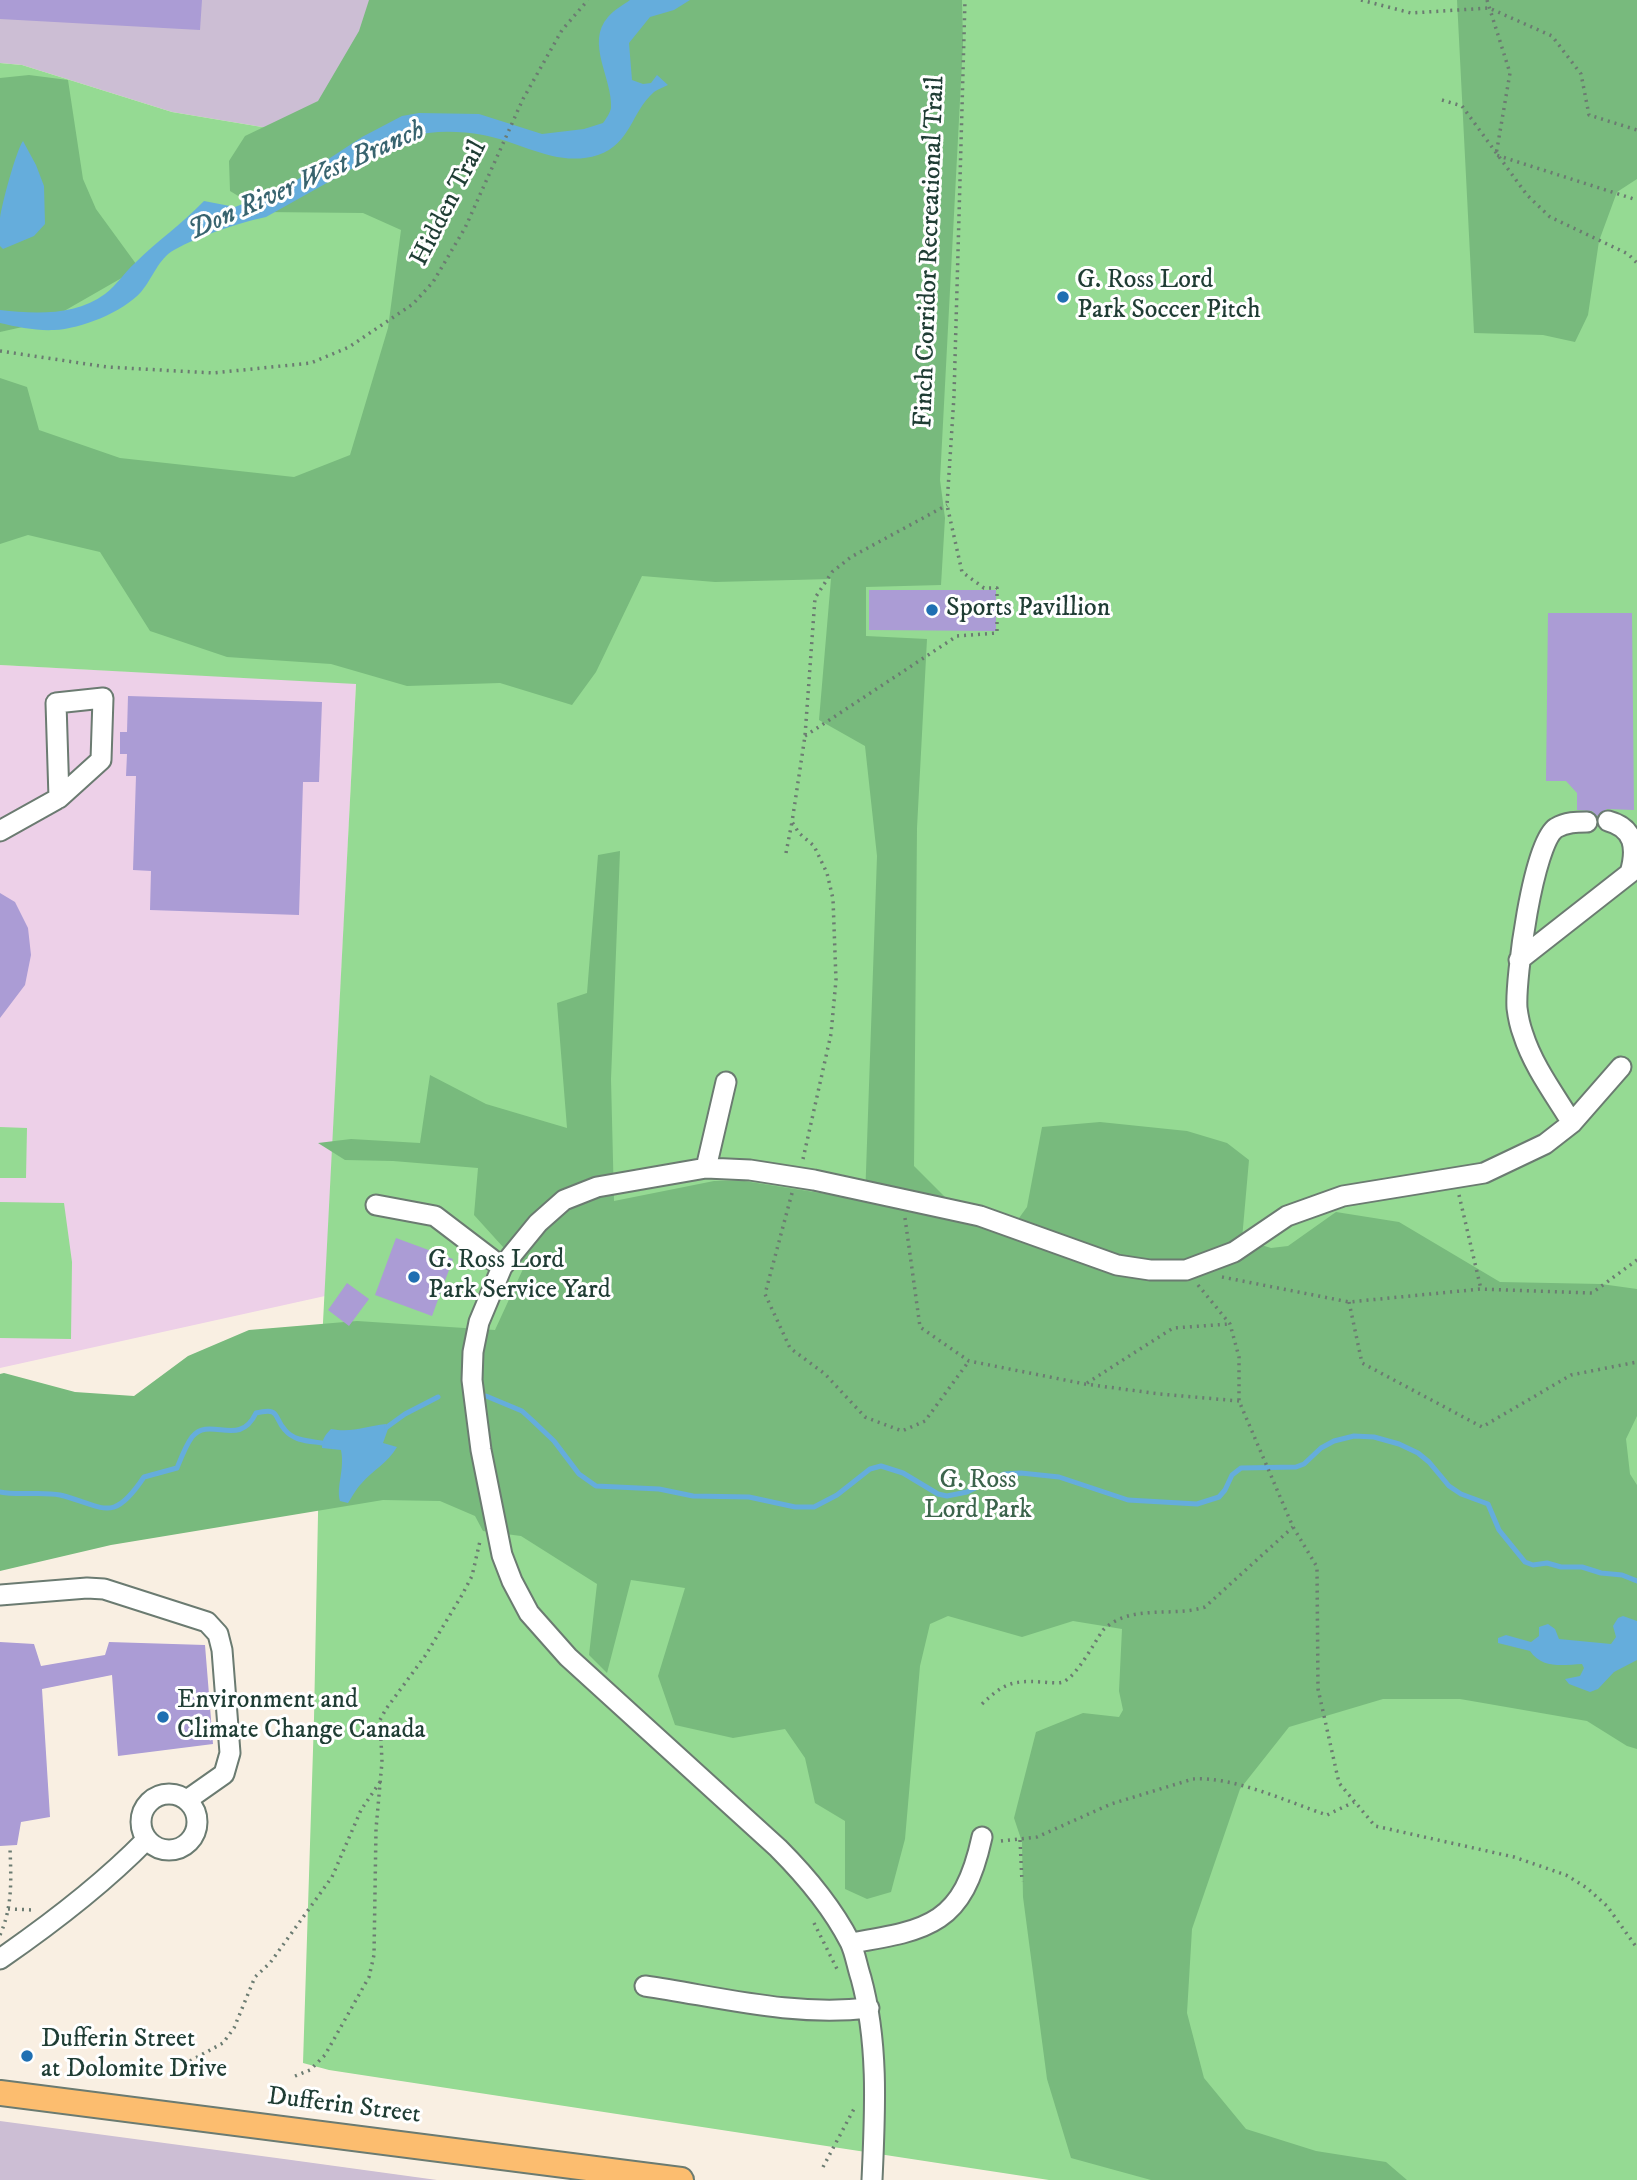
<!DOCTYPE html>
<style>
body{margin:0}
canvas{display:block;background:#f9efe2}
</style>
<canvas width="1637" height="2180"></canvas>
<script>
const g = document.querySelector('canvas').getContext('2d');
g.lineJoin = 'round';
function paint(path, color) {
  g.fillStyle = color;
  g.fill(path, 'evenodd');
}
function strokePath(path, color, width, dash) {
  g.strokeStyle = color;
  g.lineWidth = width;
  g.lineCap = dash ? 'butt' : 'round';
  g.setLineDash(dash || []);
  g.stroke(path);
}
function label(font, color, halo, rows, align = 'center') {
  g.font = font + ' "IM FELL DW Pica",serif';
  g.lineWidth = 6;
  g.setLineDash([]);
  g.textBaseline = 'middle';
  g.strokeStyle = halo;
  g.fillStyle = color;
  for (const [text, x, y, turn = 0] of rows) {
    g.save();
    g.translate(x, y);
    g.rotate((+turn || 0) * Math.PI / 180);
    g.textAlign = isNaN(turn) ? turn : align;
    if (halo) g.strokeText(text, 0, 0);
    g.fillText(text, 0, 0);
    g.restore();
  }
}
paint(new Path2D(`
 M0 665 356 683 325 1296 0 1368Z`), '#edd0e8');
paint(new Path2D(`
 M0 0H382L340 105 286 131 172 112 22 65 0 63Z
 M0 2121 284 2159 437 2180H0Z`), '#ccbed4');
paint(new Path2D(`
 M382 0H1637V2180H1049L329 2070 303 2063 314 1719 321 1361 356 684 0 665V63L22 65 172 112 286 131 340 105Z
 M0 1127 27 1128 26 1178H0Z
 M0 1202 64 1203 72 1262 71 1339 0 1338Z`), '#95da93');
paint(new Path2D(`
 M369 0H962L963 43 940 480 945 518 941 585 866 587V636L927 639 917 828 914 1166 972 1224 1006 1236 1027 1207 1042 1127 1100 1122 1187 1131 1227 1143 1249 1160 1242 1239 1271 1248 1288 1246 1336 1212 1399 1222 1500 1282 1601 1284 1637 1289V1416L1626 1439 1630 1474 1637 1485V1749L1627 1746 1587 1721 1460 1699H1383L1289 1727 1240 1789 1192 1929 1187 2013 1204 2078 1246 2129 1316 2151 1386 2162 1407 2180H1151L1071 2158 1047 2079 1023 1897 1022 1842 1014 1818 1036 1732 1083 1713 1119 1717 1123 1710 1119 1691 1122 1629 1073 1621 1022 1637 948 1616 930 1624 920 1666 905 1839 891 1892 867 1899 845 1889V1821L815 1803 805 1758 785 1729 733 1738 675 1725 658 1676 685 1588 631 1580 607 1673 589 1655 597 1584 521 1536 483 1531 475 1516 440 1501 383 1500 111 1545 0 1571V1374L4 1373 75 1392 134 1396 188 1356 249 1330 357 1321 495 1330 523 1269 474 1215 478 1168 393 1161 345 1160 318 1143 351 1139 420 1143 430 1075 486 1104 567 1128 557 1003 587 993 598 855 620 851 611 1079 614 1201 714 1181H744L865 1200 877 856 865 746 819 720 831 579 715 582 642 576 596 672 572 705 500 683 407 686 331 664 227 657 150 631 100 552 28 535 0 544V378L27 387 39 430 120 458 294 477 350 455 388 328 401 230 363 213 265 212 230 191 229 161 245 136 318 101 359 31Z
 M1457 0H1637V179L1617 192 1599 241 1588 315 1575 342 1543 335 1474 333Z
 M29 75 68 80 83 179 96 209 139 268 45 322 0 332V78Z`), '#78ba7d');
paint(new Path2D(`
 M630 0H690L674 10 650 17 629 43 632 80 643 84 651 83 657 75 668 85C664 87 658 89 654 92 631 112 631 144 598 155 557 168 522 142 483 135 458 131 434 130 409 137L266 217C238 223 199 236 174 250 158 259 153 278 141 292 123 312 81 329 54 330 37 331 17 327 0 323V310C35 314 75 316 105 294 117 285 124 273 135 263 157 241 182 224 204 201L235 207 286 187 362 137 402 116 419 113 479 114 542 134 584 129 603 123C606 119 610 113 611 108 613 79 585 43 608 17 614 10 623 5 630 0Z
 M23 141 36 165 44 186 45 224 34 236 3 249 0 246C0 237 0 227 0 218 2 203 16 151 23 141Z
 M386 1424 388 1429 383 1443 397 1447C388 1463 373 1470 361 1484 356 1489 352 1497 348 1503L340 1501C336 1486 345 1470 341 1450L322 1448C322 1439 325 1435 331 1429 353 1433 365 1426 386 1424Z
 M1623 1616 1637 1621V1660L1614 1672 1598 1689 1590 1692 1569 1684 1565 1679 1580 1676 1584 1668 1582 1664C1563 1665 1542 1669 1530 1651L1498 1643V1638L1506 1635 1531 1642 1539 1636V1627L1548 1624 1555 1629 1559 1639 1611 1644 1616 1637 1613 1626 1618 1618Z`), '#65addc');
strokePath(new Path2D(`
 M486 1396 522 1411 533 1421 554 1441 579 1474 596 1486 659 1489 693 1496 749 1497 795 1507H814L837 1495 870 1469 881 1466 903 1473 938 1494 947 1496 967 1492 1004 1474 1021 1473 1059 1477 1128 1500 1197 1504 1219 1497 1225 1490 1232 1475 1241 1468 1296 1467 1304 1464 1321 1448 1334 1441 1354 1436 1374 1437 1399 1444 1418 1453 1429 1462 1449 1486 1461 1494 1488 1504 1499 1530 1525 1562 1533 1565 1547 1563 1561 1567H1582L1601 1573 1622 1575 1637 1581
 M387 1427 405 1414 438 1397
 M0 1492C20 1496 41 1491 60 1495 104 1506 112 1525 144 1477L177 1468C181 1458 186 1445 192 1437 210 1415 239 1449 256 1413 281 1407 273 1417 285 1430 294 1441 309 1441 322 1443`), '#65addc', 5);
paint(new Path2D(`
 M0 0H202L200 30 0 19Z
 M869 590H996V631L869 630Z
 M1548 613H1632L1634 810 1607 809 1597 816 1592 811 1577 810V793L1566 781H1546Z
 M128 696 322 702 319 782H303L299 915 150 910 151 871 133 870 136 776H126L127 754H120V732H127Z
 M0 893 15 902 28 928 31 955 25 985 0 1018Z
 M396 1238 453 1259 432 1316 375 1295Z
 M347 1283 369 1299 349 1326 328 1310Z
 M0 1642 34 1644 41 1666 105 1655 109 1642 205 1645 213 1744 118 1756 112 1675 42 1689 50 1817 21 1822 17 1845 0 1846Z`), '#ab9cd5');
const minor = new Path2D(`
 M0 831 59 798 101 760 103 698 56 703 59 798
 M1519 960 1630 873C1637 849 1635 828 1608 821
 M1572 1123C1555 1095 1533 1066 1523 1034 1520 1026 1518 1016 1517 1008 1515 979 1533 843 1556 828 1566 822 1577 822 1587 822
 M706 1168 726 1082
 M376 1205 435 1216 502 1267
 M0 1595 87 1588 104 1589 207 1622 218 1634 222 1650 230 1753 224 1774 187 1800
 M141 1822a28 28 0 1 1 56 0a28 28 0 1 1-56 0Z
 M851 1943C930 1930 963 1924 982 1837
 M0 1959C52 1923 102 1885 146 1840
 M645 1986C720 1997 793 2017 869 2008
 M872 2180C875 2112 879 2044 861 1978 857 1966 855 1952 850 1942 832 1907 806 1876 778 1848L568 1657 529 1613 512 1581 502 1555 481 1450 472 1380 473 1352 479 1322 502 1267 538 1223 564 1200 597 1187 706 1168 750 1170 814 1180 980 1216 1117 1265 1150 1270H1186L1234 1252 1287 1216 1343 1196 1484 1173 1545 1144 1572 1123 1621 1067`);
const major = new Path2D(`
 M0 2093 681 2180`);
strokePath(minor, '#6b7b71', 23);
strokePath(major, '#6b7b71', 28);
strokePath(new Path2D(`
 M1361 0 1411 13 1489 8 1552 36 1581 74 1589 115 1637 130
 M1487 0 1510 73 1496 155 1637 200
 M1442 100 1462 106 1527 195 1550 217 1628 254 1637 263
 M0 351 107 367 213 373 311 363 349 347 413 304 433 282 465 228 523 99 562 30 588 0
 M805 736 957 636 997 633V588H984L962 572 947 505 954 396 965 0
 M786 853 792 822
 M803 1159 831 1034 836 980 833 899 827 873 814 846 799 833 792 822 805 736 815 598 832 572 851 557 947 505
 M792 1193 765 1294 790 1348 825 1374 865 1417 902 1431 925 1421 969 1361
 M1459 1195 1481 1289
 M905 1218 920 1327 969 1361 1085 1384 1160 1394 1239 1401
 M1222 1277 1349 1302 1481 1289 1592 1293 1637 1260
 M1198 1285 1230 1324 1239 1357V1401L1293 1527 1317 1567 1318 1689 1339 1783 1375 1826 1514 1857 1566 1875 1587 1888 1607 1906 1637 1948
 M1349 1302 1362 1363 1482 1427 1571 1375 1637 1362
 M1087 1383 1173 1328 1230 1324
 M982 1704C1003 1684 1012 1680 1041 1682 1047 1682 1056 1684 1063 1682 1077 1676 1094 1643 1103 1630 1131 1603 1171 1618 1205 1607L1293 1527
 M1020 1840 1022 1882
 M1001 1841 1037 1837 1111 1804 1193 1779C1233 1776 1288 1802 1327 1815L1354 1802
 M8 1909 34 1910
 M814 1923 837 1969
 M0 1935C13 1906 11 1878 10 1848
 M190 2061 223 2043 234 2028 255 1977 270 1963 332 1877 361 1810 380 1782
 M295 2076 310 2070 325 2055 369 1977 374 1955 376 1829 382 1762 380 1720 386 1709 425 1656 462 1595 472 1576 480 1541
 M823 2167 855 2107`), '#6b7b71', 3.5, [2, 5]);
strokePath(minor, '#fff', 19);
strokePath(major, '#fcbd6f', 24);
for (const [x, y, r, color] of [
 [1063,297,7,"#1f6fb2"],
 [932,610,7,"#1f6fb2"],
 [414,1277,7,"#1f6fb2"],
 [163,1717,7,"#1f6fb2"],
 [27,2056,7,"#1f6fb2"]
]) {
  const dot = new Path2D();
  dot.arc(x, y, r, 0, 2 * Math.PI);
  g.fillStyle = color;
  g.fill(dot);
  strokePath(dot, '#fff', 2.5);
}
label('26px', '#1f3d34', '#fff', [
 ["Hidden Trail",450,204,-63],
 ["Finch Corridor Recreational Trail",931,252,-88],
 ["Dufferin Street",344,2107,7]
]);
label('26px', '#1f3d34', '#fff', [
 ["G. Ross Lord",1077,282],
 ["Park Soccer Pitch",1077,312],
 ["Sports Pavillion",946,610],
 ["G. Ross Lord",428,1262],
 ["Park Service Yard",428,1292],
 ["Environment and",177,1702],
 ["Climate Change Canada",177,1732],
 ["Dufferin Street",41,2041],
 ["at Dolomite Drive",41,2071]
], 'left');
label('26px', '#3c644c', '#fff', [
 ["G. Ross",978,1482],
 ["Lord Park",978,1512]
]);
label('italic 28px', '#38646f', '#fff', [
 ["Don River West Branch",307,182,-24]
]);
</script>
